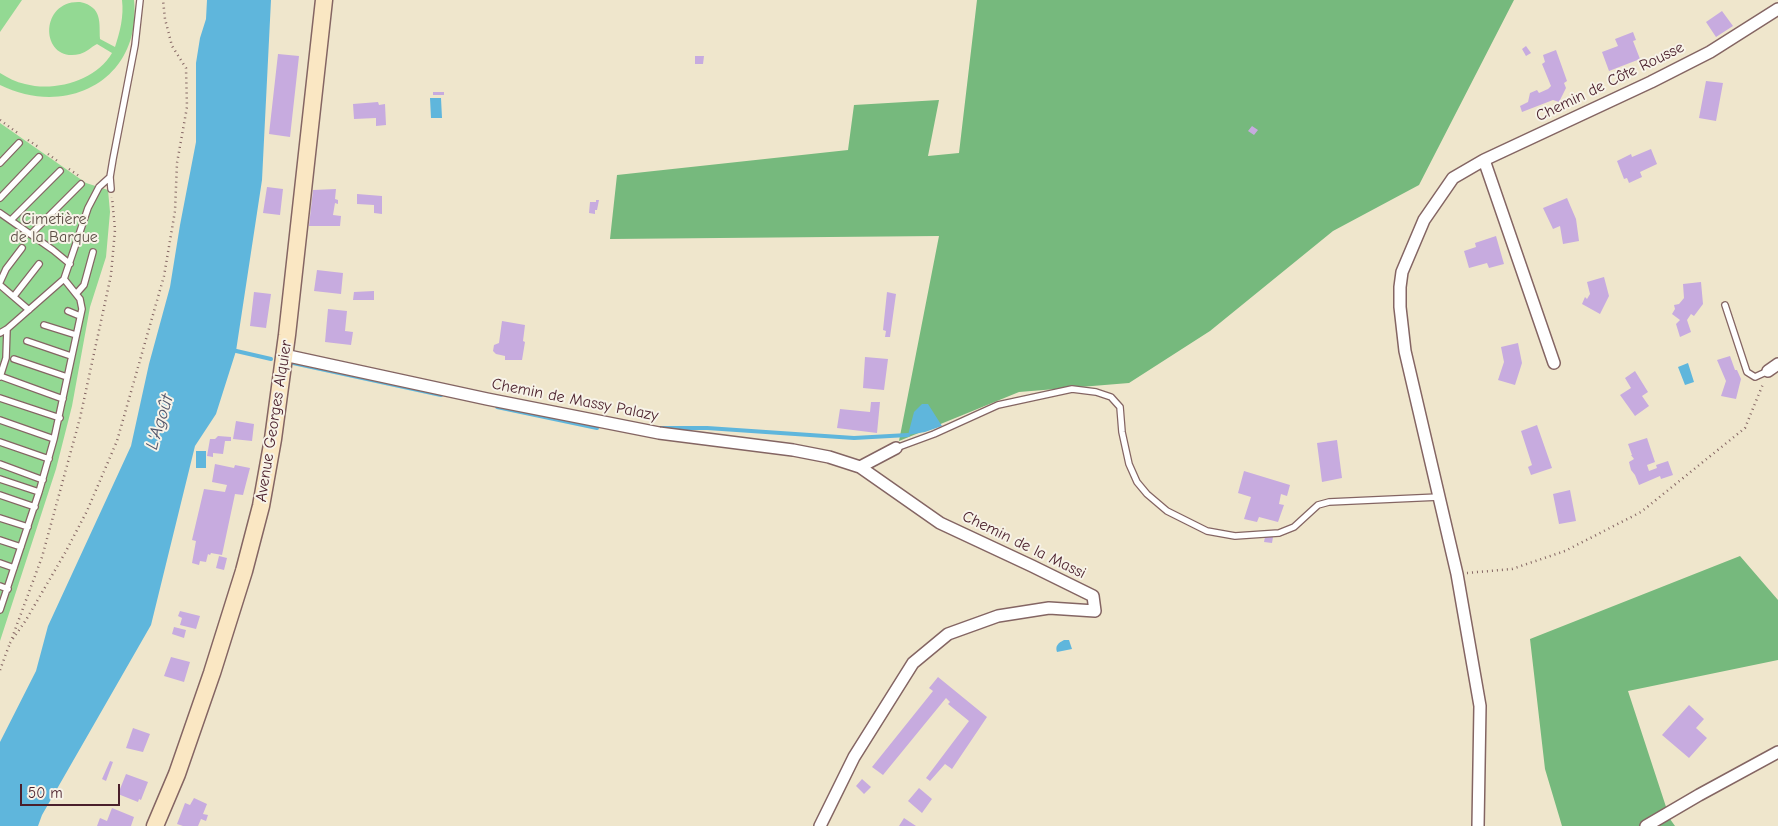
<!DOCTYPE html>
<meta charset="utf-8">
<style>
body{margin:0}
#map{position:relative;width:1778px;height:826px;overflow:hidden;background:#efe6cc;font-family:"Comic Neue",sans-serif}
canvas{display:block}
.scale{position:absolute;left:20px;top:784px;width:100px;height:22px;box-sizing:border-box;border:2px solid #4a1f2b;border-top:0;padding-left:6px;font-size:15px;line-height:18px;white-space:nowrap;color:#4a1f2b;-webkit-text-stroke:4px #f7f3e8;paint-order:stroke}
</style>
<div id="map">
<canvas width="1778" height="826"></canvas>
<div class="scale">50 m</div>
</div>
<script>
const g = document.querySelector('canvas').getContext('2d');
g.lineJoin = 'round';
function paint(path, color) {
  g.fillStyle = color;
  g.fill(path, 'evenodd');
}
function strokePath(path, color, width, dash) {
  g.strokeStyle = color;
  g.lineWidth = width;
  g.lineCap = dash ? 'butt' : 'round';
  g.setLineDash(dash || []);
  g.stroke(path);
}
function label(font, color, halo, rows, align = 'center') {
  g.font = font + ' "Comic Neue",sans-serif';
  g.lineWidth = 4;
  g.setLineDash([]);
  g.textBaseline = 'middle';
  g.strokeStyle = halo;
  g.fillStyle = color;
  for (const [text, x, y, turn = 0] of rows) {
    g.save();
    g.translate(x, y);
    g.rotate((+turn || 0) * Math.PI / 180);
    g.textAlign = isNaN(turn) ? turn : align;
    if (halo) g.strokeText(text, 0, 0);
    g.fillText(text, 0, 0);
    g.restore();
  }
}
paint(new Path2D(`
 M0 0H22L0 32Z
 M122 0H134C142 80 67 118 0 85V73C8 78 16 82 25 84 54 92 96 81 112 53L97 44C91 47 87 52 80 54 40 64 38 0 80 2 103 7 99 23 100 39L115 47C120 32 124 16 122 0Z
 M0 123 86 183 108 190 110 212 106 257 90 307 72 406 56 469 0 641Z`), '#93d993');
paint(new Path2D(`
 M977 0H1514L1419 185 1333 231 1210 331 1129 383 1019 392 899 441 939 236 610 239 617 175 848 150 854 105 939 100 928 156 959 153Z
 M1740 556 1778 600V660L1628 691 1670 819 1675 826H1562L1545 769 1530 639Z`), '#76b97d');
paint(new Path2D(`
 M207 0H271L262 180 236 351 216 414 195 446 151 625 42 815 38 826H0V742L36 671 48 626 131 446 149 364 170 287 180 225 196 142V63L200 38 206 19Z
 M430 98H441L442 118H431Z
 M1688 363 1694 382 1685 385 1678 367Z
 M922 404H928L942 426 925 432 908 435 914 412Z
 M196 451H206V468H196Z
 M1064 640H1069L1072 649 1057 652C1055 646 1058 643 1064 640Z`), '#5fb6dc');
strokePath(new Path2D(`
 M232 350 271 359
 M293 363 441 395
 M497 407 597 428
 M656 428H707L854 438 908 435`), '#5fb6dc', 4);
paint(new Path2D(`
 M1722 11 1733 26 1716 37 1706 22Z
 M1633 32 1636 40 1633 41 1640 59 1609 71 1602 52 1618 46 1615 39Z
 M1526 46 1531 53 1526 56 1522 49Z
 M1556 50 1567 81 1564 83 1566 88 1559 102 1553 100 1522 112 1520 106 1528 102 1530 93 1537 90 1539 93 1548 89 1551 86 1542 64 1545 62 1543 55Z
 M278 54 299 56 290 137 269 134Z
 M695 56H704L703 64H695Z
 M1706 81 1723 83 1716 121 1699 118Z
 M433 92H444V95H433Z
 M378 102 379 105 385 104 386 125 376 126V118L354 119 353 104Z
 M1252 126 1258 130 1254 135 1248 131Z
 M1651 149 1657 164 1640 172 1642 177 1629 183 1627 178 1624 179 1617 161 1631 154 1632 157Z
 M267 187 283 189 280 215 263 213Z
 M336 189 335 199 338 200V204L335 203 333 215 341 216 340 226H309L313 190Z
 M357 194 382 196V214L374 213V205L357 204Z
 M1567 198 1576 219 1579 241 1563 244 1560 226 1553 229 1543 208Z
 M596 200H599L597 210H595V214L589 213 590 202H596Z
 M1496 236 1504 264 1489 268 1487 263 1469 268 1464 251 1476 247 1475 243Z
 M317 270 343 273 341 294 314 291Z
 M1604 277 1609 296 1600 314 1582 304 1585 297 1587 299 1590 294 1587 282Z
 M1701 282 1703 304 1694 316 1691 314 1687 320 1691 332 1680 337 1676 324 1680 320 1672 314 1675 309 1674 305 1679 304 1684 298 1683 284Z
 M374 291V300H353L354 292Z
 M254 292 271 294 266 328 250 326Z
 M887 292 896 294 890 337H885L886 331 883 330Z
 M328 309 347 311 345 331 353 332 351 345 325 342Z
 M502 321 525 325 523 341 525 342 522 360H505V356L496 354 493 351 494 345 499 343Z
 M1518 343 1522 363 1515 385 1498 380 1504 362 1501 347Z
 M1730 356 1735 370H1737L1741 379 1736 399 1721 396 1726 381 1717 360Z
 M865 357 888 359 884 390 863 388Z
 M1635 371 1648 392 1642 396 1649 406 1635 416 1620 395 1631 388 1625 378Z
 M871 402H880L877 433 837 428 840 409 870 412Z
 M236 421 254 424 252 441 233 439Z
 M1537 425 1552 468 1531 475 1528 467 1532 465 1521 431Z
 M218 436 231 437V441H225L223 454 213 453V457L207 456 210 439H215Z
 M1647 438 1655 462 1647 465 1649 471 1657 468 1656 465 1668 461 1673 475 1661 479 1660 476 1639 485 1635 475 1631 470 1629 462 1634 459 1631 455H1632L1628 444Z
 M1337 440 1342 478 1322 482 1317 443Z
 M215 464 234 468 235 465 250 468 243 495 235 494 222 555 211 553 210 555 208 554 206 562 200 561 199 565 192 563 196 541 192 540 204 489 225 492 227 485 212 482Z
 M1244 471 1290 485 1287 496 1281 494 1279 504 1284 505 1278 522 1259 517 1257 522 1244 519 1251 497 1238 493Z
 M1570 490 1576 521 1559 524 1553 494Z
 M1265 537H1273L1272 543 1264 542Z
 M219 556 227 558 224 570 216 568Z
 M180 611 200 616 196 629 180 625 182 618 178 616Z
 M174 627 186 630 184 638 172 634Z
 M171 657 190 662 184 682 164 676Z
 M938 677 987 717 952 769 945 764 930 781 926 778 969 721 948 704 950 702 946 698 883 775 872 767 933 691 929 688Z
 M1689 705 1704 719 1696 728 1707 738 1689 758 1662 735Z
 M133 728 150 734 143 752 126 748Z
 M110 761 113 762 106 781 102 779Z
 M126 774 148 782 141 800 139 799 138 802 118 794Z
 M862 779 871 787 864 794 856 786Z
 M919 788 932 799 922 813 908 801Z
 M194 798 207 804 203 814 208 815 206 821 201 819 198 826H183L177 824 185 803 190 805Z
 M112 808 134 817 131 826H97L100 818 107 821Z
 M904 818 916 826H899Z`), '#c7abdf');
const service = new Path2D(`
 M0 163 19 143
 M111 189 110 177 113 159 135 45 140 0
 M0 198 39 157
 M0 213 53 250 70 264
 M11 220 60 171
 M31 234 81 184
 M0 282 6 269 22 248
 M0 285 29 310
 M76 294 84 285 93 252
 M14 296 39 264
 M1725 305 1747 372 1755 377 1768 371
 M68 311 80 316
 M44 325 76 335
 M0 333 7 329 64 279 88 208 99 187 110 177
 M27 341 71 356
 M14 359 67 377
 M0 376 63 399
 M0 377 6 358 7 329
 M0 398 60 418
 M0 420 54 439
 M0 442 49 459
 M896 448 934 434 998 405 1072 389 1096 392 1111 397 1120 407 1122 432 1129 464 1137 482 1147 494 1167 511 1207 531 1235 536 1279 533 1294 527 1318 505 1329 502 1439 497
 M0 464 43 480
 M0 479 39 492
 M0 495 35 507
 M0 518 28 527
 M0 540 21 547
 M0 563 14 568
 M0 586 8 589
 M0 610 39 492 54 439 82 309 80 299 64 279`);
const minor = new Path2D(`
 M1484 160 1554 363
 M284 355 487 399 659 433 793 450 829 457 860 467 940 523 1032 566 1093 596 1095 611 1049 608 998 616 948 634 913 663 854 757 820 826
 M1768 371 1778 364
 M860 467 896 448
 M1478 826 1480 706 1457 574 1405 351 1400 307V287L1402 272 1424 220 1453 178 1484 160 1651 82 1710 52 1778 9
 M1646 826 1699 795 1778 752`);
const secondary = new Path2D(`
 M155 826 177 774 212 673 244 571 261 506 273 439 287 335 324 0`);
strokePath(service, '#846563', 8);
strokePath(minor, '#846563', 14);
strokePath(secondary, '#846563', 19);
strokePath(new Path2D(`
 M0 120 19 134
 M28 140 40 148
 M48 154 60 163
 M69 169 79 176
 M1467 573 1512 569 1565 551 1641 512 1745 428 1763 384
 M12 638 42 557 80 418 111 275 115 230 112 197
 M10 643 26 620 65 553 87 511 117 441 164 276 175 211 177 163 187 107 186 68 172 46 165 19 163 0
 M0 670 10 643`), '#846563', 2.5, [1, 4]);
strokePath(service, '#fff', 5.5);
strokePath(minor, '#fff', 11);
strokePath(secondary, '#fae7c3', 16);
label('16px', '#4a1f2b', '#f7f3e8', [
 ["Chemin de Côte Rousse",1610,82,-26],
 ["Chemin de Massy Palazy",575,400,11],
 ["Avenue Georges Alquier",274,421,-81],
 ["Chemin de la Massi",1024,545,26]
]);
label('16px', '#5c4e45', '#f7f3e8', [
 ["Cimetière",54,219],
 ["de la Barque",54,237]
]);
label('italic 18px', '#515469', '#f7f3e8', [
 ["L'Agoût",160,422,-73]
]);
</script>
